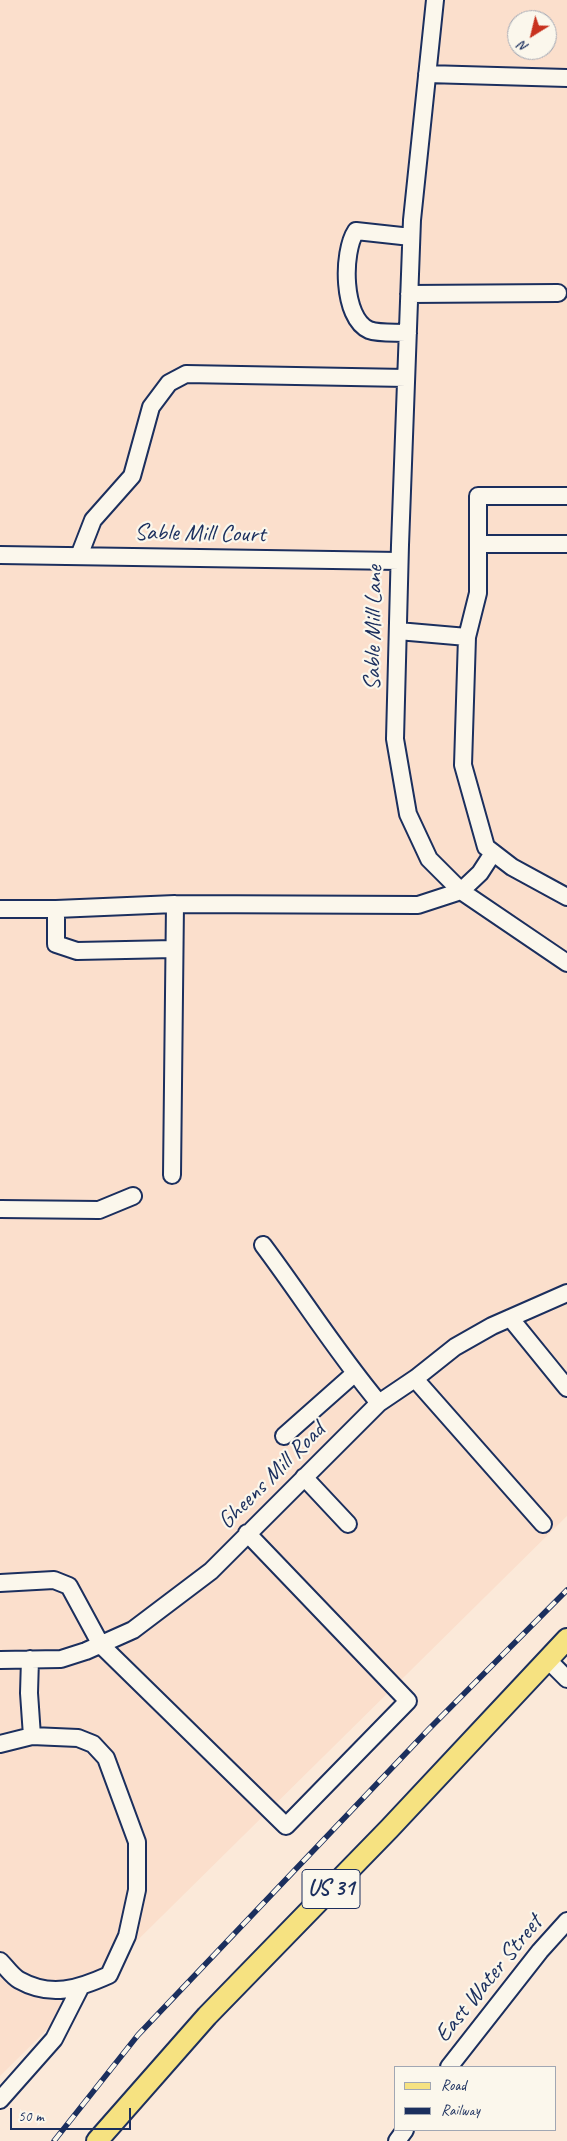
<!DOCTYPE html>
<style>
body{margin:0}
#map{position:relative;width:567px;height:2141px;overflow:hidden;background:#fbe9d9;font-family:Caveat,sans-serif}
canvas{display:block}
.legend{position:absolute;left:394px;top:2066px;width:162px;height:65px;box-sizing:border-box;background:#fbf7ec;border:1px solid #a1a7b3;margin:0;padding:6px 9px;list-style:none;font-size:15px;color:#1b2f5e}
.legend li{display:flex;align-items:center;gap:10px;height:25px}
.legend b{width:25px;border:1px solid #a1a7b3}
.north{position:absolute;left:507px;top:10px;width:50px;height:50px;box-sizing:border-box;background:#fbf7ec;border:1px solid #a1a7b3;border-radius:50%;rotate:216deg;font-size:14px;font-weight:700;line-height:20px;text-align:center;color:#1b2f5e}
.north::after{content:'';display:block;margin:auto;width:18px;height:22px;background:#c8321e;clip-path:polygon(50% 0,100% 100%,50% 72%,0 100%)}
.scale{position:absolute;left:10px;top:2108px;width:121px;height:22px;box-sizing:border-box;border:2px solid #1b2f5e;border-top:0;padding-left:6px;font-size:15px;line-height:18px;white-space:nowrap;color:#1b2f5e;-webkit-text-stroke:4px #fbf7ec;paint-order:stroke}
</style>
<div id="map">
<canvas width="567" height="2141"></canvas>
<ul class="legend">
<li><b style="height:6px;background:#f6e281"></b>Road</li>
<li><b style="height:6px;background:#1b2f5e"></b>Railway</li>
</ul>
<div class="north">N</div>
<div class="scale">50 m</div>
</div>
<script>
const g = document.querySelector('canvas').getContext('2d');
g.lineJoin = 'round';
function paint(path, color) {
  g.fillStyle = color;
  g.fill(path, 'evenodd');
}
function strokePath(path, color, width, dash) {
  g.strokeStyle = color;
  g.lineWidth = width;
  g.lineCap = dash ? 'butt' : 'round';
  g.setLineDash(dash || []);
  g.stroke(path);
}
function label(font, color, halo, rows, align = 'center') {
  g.font = font + ' Caveat,sans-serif';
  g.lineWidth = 4.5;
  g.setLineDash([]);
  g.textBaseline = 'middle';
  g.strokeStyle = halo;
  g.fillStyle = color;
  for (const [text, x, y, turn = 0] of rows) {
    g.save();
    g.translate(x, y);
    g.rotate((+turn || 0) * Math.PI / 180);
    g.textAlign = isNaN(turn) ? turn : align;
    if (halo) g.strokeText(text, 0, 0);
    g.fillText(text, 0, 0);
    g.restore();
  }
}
paint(new Path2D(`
 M0 0H567V1516L0 2076ZM517 20H547V50H517Z`), '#fbdfcc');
const minor = new Path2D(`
 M435 0 412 220 400 545 395 739 408 814 429 859 461 891 567 963
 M427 74 567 78
 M409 294 558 293
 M408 333C396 332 380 334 369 330 342 318 342 252 356 231L411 237
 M567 496H478V593L467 637 463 765 486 847 512 867 567 897
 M478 544H567
 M0 555 399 561
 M79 556 93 520 132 476 151 407 169 383 186 374 406 378
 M398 631 467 637
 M0 909H56
 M174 949 77 951 56 944V909L175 904 418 905 461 891 480 873 493 853
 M172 1175 175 904
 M0 1209 99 1210 133 1196
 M263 1245C302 1297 337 1353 379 1403
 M511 1319 567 1388
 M415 1379 543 1524
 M284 1436 354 1374
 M304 1477 348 1524
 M0 1583 54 1580 69 1586 101 1645 286 1826 408 1701 247 1533
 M30 1659 29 1693 32 1736
 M0 1660 61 1659 86 1651 133 1630 211 1571 379 1403 416 1378 455 1347 492 1326 567 1293
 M548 1660 567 1679
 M0 1744 32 1736 78 1738 93 1744 106 1758 137 1842V1890L127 1936 109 1975C78 1989 51 1998 19 1980 12 1976 6 1967 0 1961
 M449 2067 540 1951 567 1921
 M0 2100 54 2039 80 1988
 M397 2141 405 2130`);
const major = new Path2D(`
 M97 2141 207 2016 389 1829 567 1639`);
strokePath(minor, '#1b2f5e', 20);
strokePath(major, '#1b2f5e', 24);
strokePath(minor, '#fbf7ec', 16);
strokePath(major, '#f6e281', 20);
const rail = new Path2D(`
 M54 2141 138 2035 428 1730 567 1590`);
strokePath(rail, '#1b2f5e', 5.5);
strokePath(rail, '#fbf7ec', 4, [11]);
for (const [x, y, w] of [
 [331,1889,58]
]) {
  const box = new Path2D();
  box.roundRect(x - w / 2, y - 19.5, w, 39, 4);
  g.fillStyle = '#fbf7ec';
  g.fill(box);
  strokePath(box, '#1b2f5e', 1);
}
label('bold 22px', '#1b2f5e', null, [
 ["US 31",331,1889]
]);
label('24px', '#1b2f5e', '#fbf7ec', [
 ["Sable Mill Court",200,534,1],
 ["Sable Mill Lane",374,628,-89],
 ["Gheens Mill Road",272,1476,-45],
 ["East Water Street",489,1979,-51]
]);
</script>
